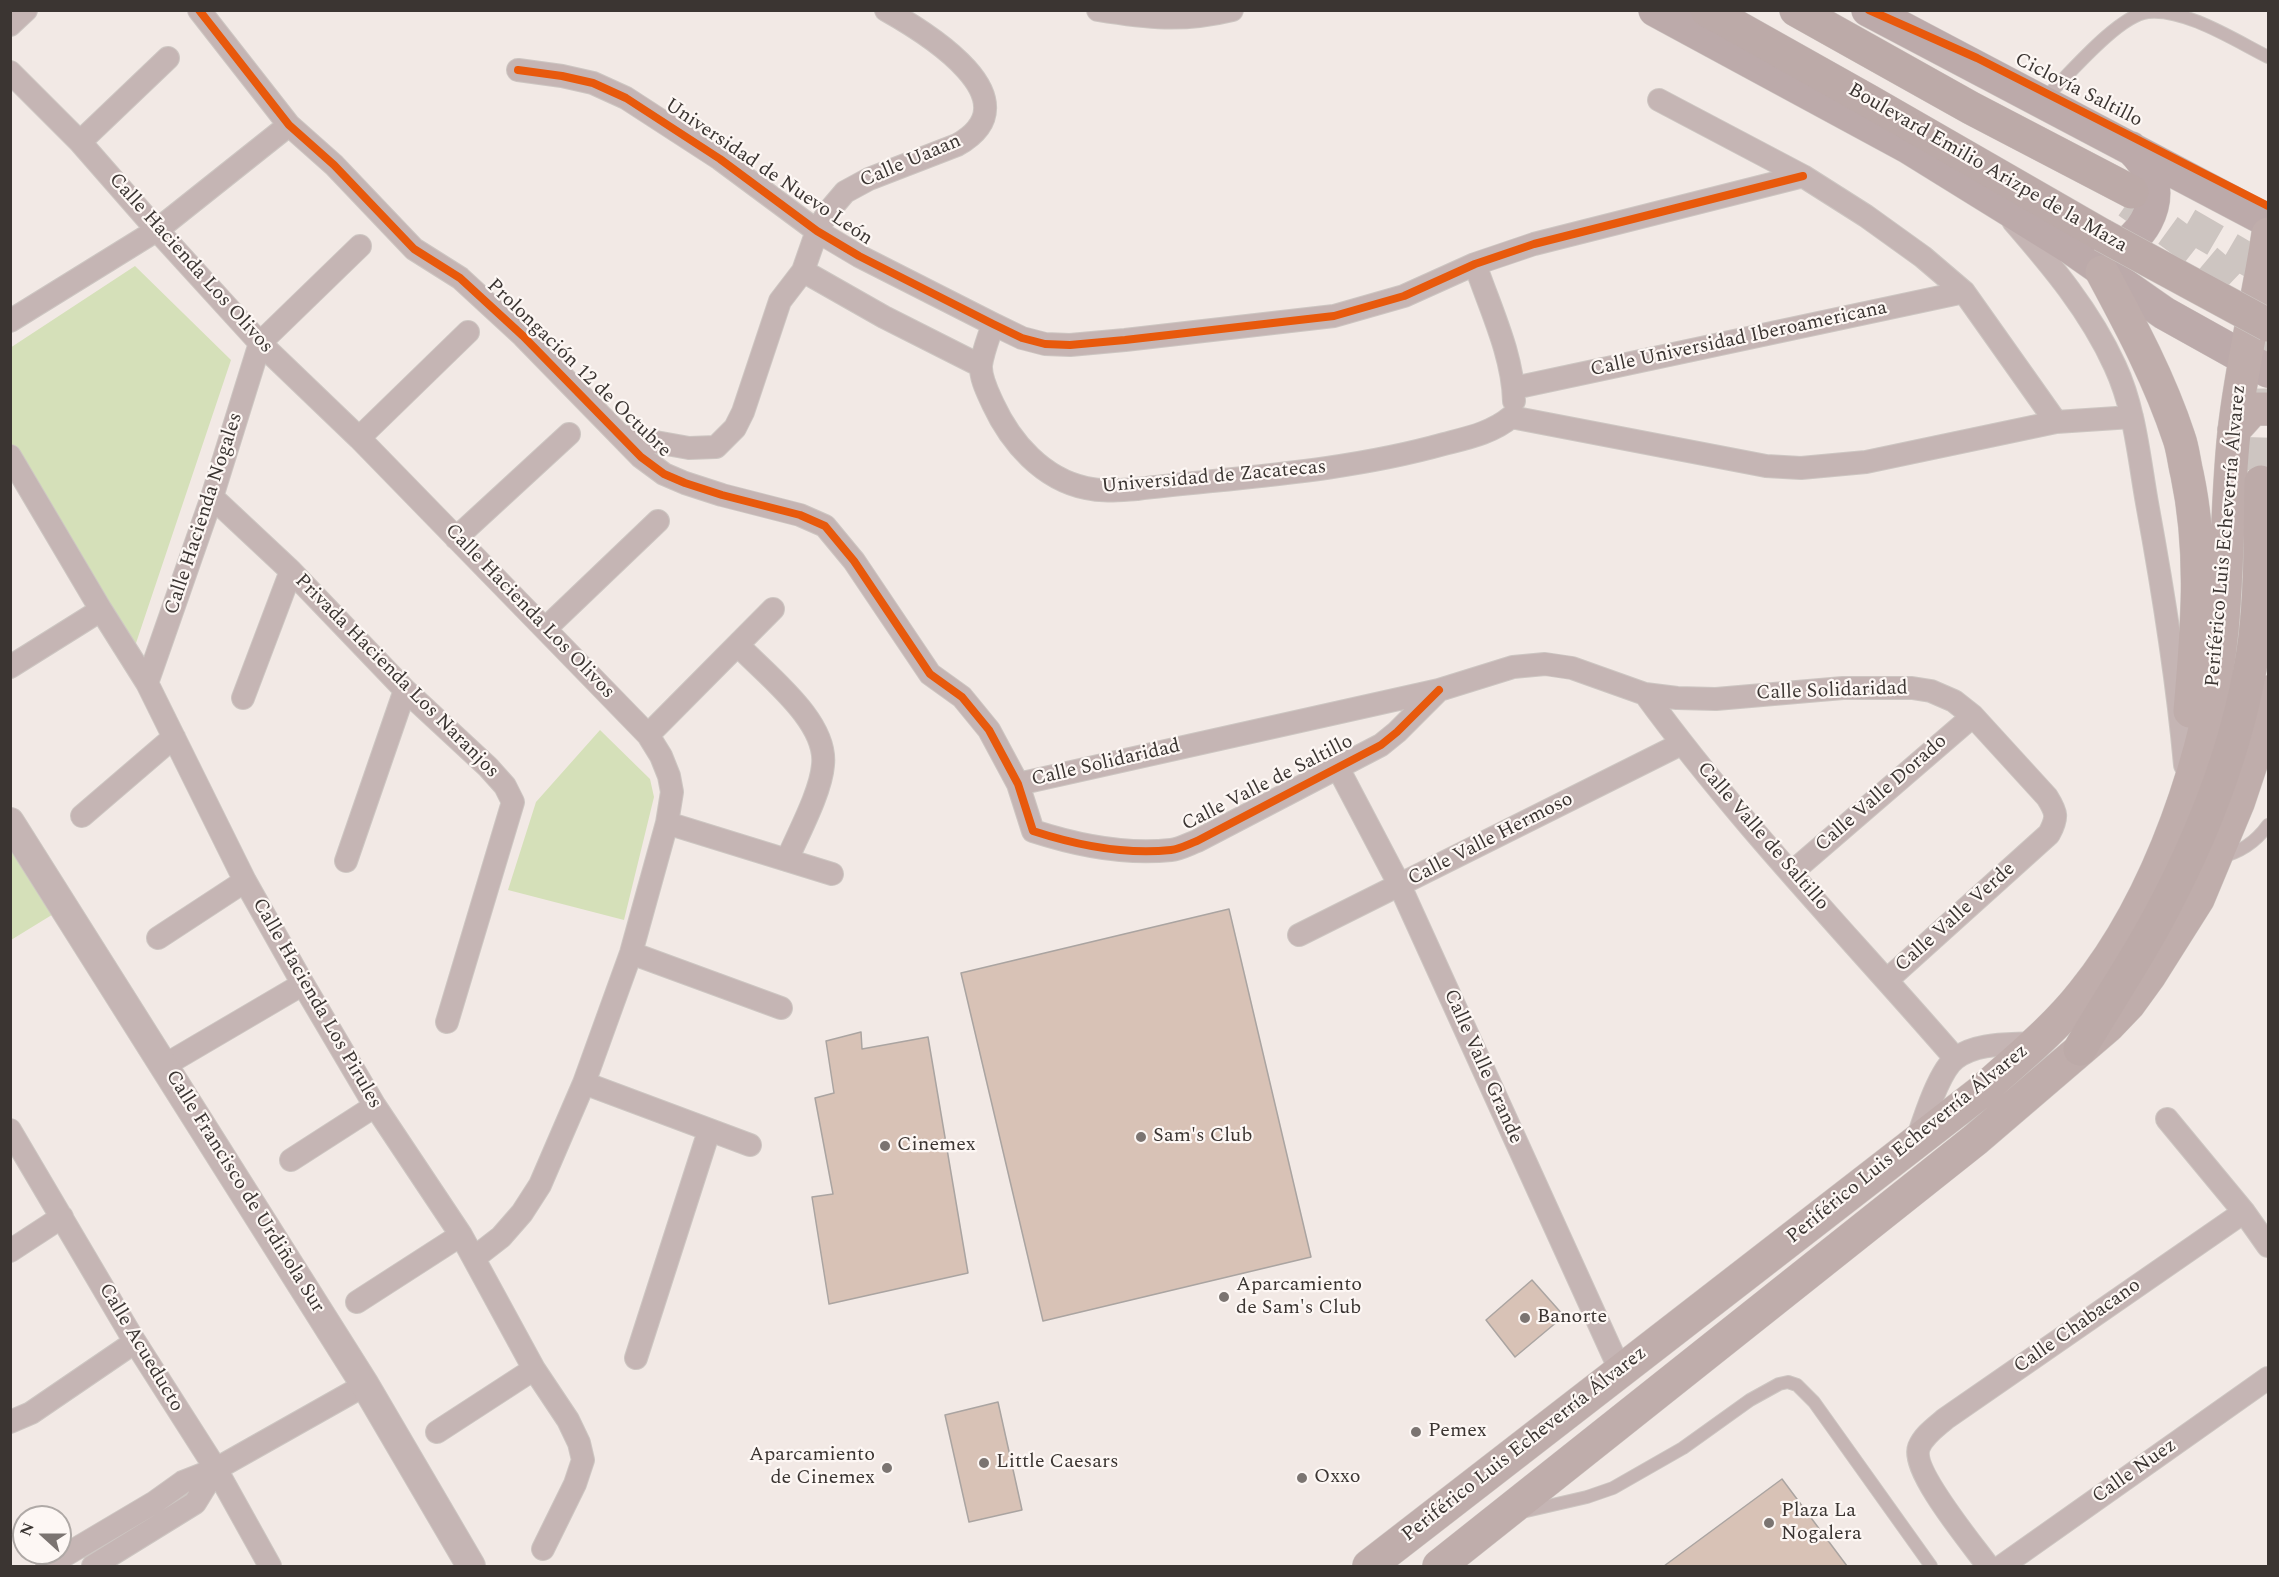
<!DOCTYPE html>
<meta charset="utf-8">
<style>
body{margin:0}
#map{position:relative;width:2279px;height:1577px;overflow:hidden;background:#f2e9e5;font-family:Spectral,serif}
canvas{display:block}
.frame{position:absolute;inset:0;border:12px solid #3b3532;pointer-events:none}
.north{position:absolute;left:12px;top:1505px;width:60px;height:60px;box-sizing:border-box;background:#fdf7f4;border:2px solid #afa9a6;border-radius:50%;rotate:291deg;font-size:16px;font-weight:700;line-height:24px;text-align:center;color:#3b3532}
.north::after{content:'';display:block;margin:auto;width:21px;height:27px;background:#7b7471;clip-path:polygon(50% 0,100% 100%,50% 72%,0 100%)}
</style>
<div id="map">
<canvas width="2279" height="1577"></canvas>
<div class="frame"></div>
<div class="north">N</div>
</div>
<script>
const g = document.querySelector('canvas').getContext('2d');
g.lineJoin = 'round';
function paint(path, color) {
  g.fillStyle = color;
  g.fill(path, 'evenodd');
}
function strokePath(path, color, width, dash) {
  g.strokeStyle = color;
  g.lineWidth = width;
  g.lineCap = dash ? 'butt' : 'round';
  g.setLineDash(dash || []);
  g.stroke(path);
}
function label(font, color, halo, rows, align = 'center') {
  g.font = font + ' Spectral,serif';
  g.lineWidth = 4.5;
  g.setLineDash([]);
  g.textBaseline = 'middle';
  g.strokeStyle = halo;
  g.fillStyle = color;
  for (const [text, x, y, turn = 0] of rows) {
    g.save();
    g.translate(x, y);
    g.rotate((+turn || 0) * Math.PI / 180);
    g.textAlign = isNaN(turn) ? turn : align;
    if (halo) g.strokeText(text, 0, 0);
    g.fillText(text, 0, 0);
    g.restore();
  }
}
paint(new Path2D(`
 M135 266 231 360 132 655 11 445 10 348Z
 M600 730 650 779 654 797 624 920 508 890 536 802Z
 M10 841 55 913 11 940H10Z`), '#d5e0b9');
const building = new Path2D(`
 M1229 909 1311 1257 1043 1321 961 973Z
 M861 1032 862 1049 928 1037 968 1273 829 1304 812 1197 833 1194 815 1098 834 1093 826 1041Z
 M1532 1280 1564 1316 1515 1357 1486 1320Z
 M998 1402 1022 1510 969 1522 945 1415Z
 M1782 1479 1847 1566H1664Z`);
paint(building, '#d8c2b6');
strokePath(building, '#aaa4a1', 1.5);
strokePath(new Path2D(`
 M2128 202C2159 224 2190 245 2219 271 2228 279 2238 287 2244 297 2272 340 2261 431 2261 482
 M2187 224 2268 271`), '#cdc5c1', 33, [33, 16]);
const service = new Path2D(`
 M2043 100C2066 78 2118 15 2148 12 2185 8 2236 41 2268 57
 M2219 858C2240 852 2255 843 2268 825
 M1522 1512 1587 1497 1613 1488 1683 1448 1750 1400 1779 1384 1788 1382 1797 1385 1814 1402 1931 1566`);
const minor = new Path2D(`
 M199 10 289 125 334 165 414 249 460 278 523 336 641 457 664 474 685 483 722 495 800 515 825 526 854 561 930 674 962 697 989 730 1018 784 1033 831C1076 845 1125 855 1171 850 1180 849 1189 844 1197 841L1381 745 1397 732 1439 690
 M1098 10C1147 18 1183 22 1232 10
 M10 25 26 10
 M518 70 562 76 593 83 626 98 720 159 817 231 859 256 993 324 1022 338 1045 344 1070 345 1125 340 1334 316 1404 296 1475 264 1534 244 1803 176
 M10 72 80 142 157 230 260 343 359 438 545 629 648 735 661 756 669 776 672 792 667 823 631 953 584 1083 540 1185 522 1213 501 1237 474 1258
 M1659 100 1803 176 1866 216 1923 257 1964 292 2056 422
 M80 142 168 58
 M2013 221C2052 266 2090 311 2115 366 2135 409 2139 458 2147 503 2163 590 2177 677 2185 765
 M1475 264C1490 308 1513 355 1514 401
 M803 271 884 317 981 366
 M10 321 157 230 289 125
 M993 324C989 337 983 351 981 365 980 378 988 393 993 404 1011 443 1043 479 1086 488 1103 492 1120 490 1137 489 1240 477 1344 472 1444 444 1467 438 1492 433 1511 417
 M1514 388 1964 292
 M1511 417 1766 466 1801 468 1866 462 2056 422 2132 417
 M622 436 689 448 716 447 735 428 743 412 780 301 803 271 817 231 828 212 845 192 869 179 957 145C1037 100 925 32 886 10
 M359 438 468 332
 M10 456 101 610 147 683 245 881 303 984 375 1106 461 1235 534 1369 568 1420 579 1443 583 1460 575 1484 543 1549
 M212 497 291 571 405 690 488 767 505 786 513 802 447 1022
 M456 538 569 434
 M545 629 658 521
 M738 645C766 675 828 721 823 765 821 792 798 834 787 860
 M10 667 101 610
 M147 683 212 497 260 343 360 246
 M1645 694C1739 823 1851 938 1955 1058
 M243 698 291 571
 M648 735 773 609
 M1338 768 1400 886 1620 1370
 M1018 784 1439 690 1513 667 1545 664 1572 668 1645 694 1677 698 1716 699 1843 688H1912L1931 691 1954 701 1973 716 2047 797C2057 813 2058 817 2049 834L1887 980
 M82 816 174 737
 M667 823 832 874
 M346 861 405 690
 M1791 873 1973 716
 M1299 935 1681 744
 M158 938 245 881
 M631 953 781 1008
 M165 1065 303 984
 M584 1083 750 1145
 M2167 1119 2244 1212 2268 1246
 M10 1130 135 1342 216 1469 270 1566
 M1916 1143C1923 1122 1939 1070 1956 1058 1978 1042 2009 1045 2034 1043
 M291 1160 375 1106
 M10 1251 62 1217
 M357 1302 461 1235
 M636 1358 709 1131
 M10 1422 31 1413 135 1342
 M437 1432 534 1369
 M47 1566 155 1502 183 1482 216 1469 365 1385
 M93 1566 195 1503 216 1469
 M1988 1566C1973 1545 1910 1470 1919 1447 1924 1435 1936 1427 1945 1419L2244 1212
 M2002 1566 2268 1378`);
const tertiary = new Path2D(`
 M10 822 365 1385 471 1566`);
const secondary = new Path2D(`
 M1655 10 1908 147 2071 248 2164 313 2268 371
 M1868 10 2268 221
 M2096 250C2102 250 2110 251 2115 249 2142 239 2159 208 2152 179 2148 166 2140 157 2131 148`);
const primary = new Path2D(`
 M2102 272C2131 326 2160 380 2179 438 2183 449 2184 462 2187 474 2204 554 2197 630 2190 711
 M2234 430 2253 409H2268
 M1369 1566 1982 1091C2016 1060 2054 1030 2083 993 2160 898 2210 751 2222 630 2228 564 2227 498 2234 433 2241 366 2258 301 2268 234
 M1439 1566 1975 1140 2108 1026 2129 1004 2150 975 2198 899 2238 803 2254 755 2268 692`);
const trunk = new Path2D(`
 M1707 10 1869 101 2102 235
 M1796 10 1971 108 2132 192
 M2080 1049C2104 1008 2130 969 2153 928 2202 839 2242 739 2255 637 2261 586 2260 534 2261 482`);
strokePath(service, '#cdc6c2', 14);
strokePath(minor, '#cdc6c2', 24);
strokePath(tertiary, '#cdc6c2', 30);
strokePath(secondary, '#cdc6c2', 34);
strokePath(primary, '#cdc6c2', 34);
strokePath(trunk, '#cdc6c2', 34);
strokePath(service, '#c5b5b4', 12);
strokePath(minor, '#c5b5b4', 22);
strokePath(tertiary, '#c5b5b4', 28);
strokePath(secondary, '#bcaaaa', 33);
strokePath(primary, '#bfadab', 33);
strokePath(trunk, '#bcaaa8', 33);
const trunkBridge = new Path2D(`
 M2102 235 2268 325`);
strokePath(trunkBridge, '#cdc6c2', 34, []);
strokePath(trunkBridge, '#bcaaa8', 33);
strokePath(new Path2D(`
 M199 10 289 125 334 165 414 249 460 278 523 336 641 457 664 474 685 483 722 495 800 515 825 526 854 561 930 674 962 697 989 730 1018 784 1033 831C1076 845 1125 855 1171 850 1180 849 1189 844 1197 841L1381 745 1397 732 1439 690
 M1869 10 1977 58 2268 206
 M518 70 562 76 593 83 626 98 720 159 817 231 859 256 993 324 1022 338 1045 344 1070 345 1125 340 1334 316 1404 296 1475 264 1534 244 1803 176`), '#e8590c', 8);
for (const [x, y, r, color] of [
 [1141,1137,6,"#7b7471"],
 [885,1146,6,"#7b7471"],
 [1224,1297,6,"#7b7471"],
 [1525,1318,6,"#7b7471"],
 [1416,1432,6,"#7b7471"],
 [984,1463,6,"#7b7471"],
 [887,1468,6,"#7b7471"],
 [1302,1478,6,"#7b7471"],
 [1769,1523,6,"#7b7471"]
]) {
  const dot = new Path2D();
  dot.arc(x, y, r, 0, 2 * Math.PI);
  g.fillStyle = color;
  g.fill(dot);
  strokePath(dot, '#fdf7f4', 2);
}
label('20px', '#3b3532', '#fdf7f4', [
 ["Ciclovía Saltillo",2078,91,27],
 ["Calle Uaaan",911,162,-23],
 ["Boulevard Emilio Arizpe de la Maza",1987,169,30],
 ["Universidad de Nuevo León",768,173,34],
 ["Calle Hacienda Los Olivos",190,264,48],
 ["Calle Universidad Iberoamericana",1739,340,-12],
 ["Prolongación 12 de Octubre",578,369,44],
 ["Universidad de Zacatecas",1214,478,-5],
 ["Calle Hacienda Nogales",205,514,-72],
 ["Periférico Luis Echeverría Álvarez",2227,536,-85],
 ["Calle Hacienda Los Olivos",529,612,46],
 ["Privada Hacienda Los Naranjos",396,677,45],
 ["Calle Solidaridad",1832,692,-2],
 ["Calle Solidaridad",1106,764,-13],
 ["Calle Valle de Saltillo",1268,784,-27],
 ["Calle Valle Dorado",1882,794,-41],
 ["Calle Valle de Saltillo",1762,837,49],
 ["Calle Valle Hermoso",1491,840,-27],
 ["Calle Valle Verde",1956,918,-42],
 ["Calle Hacienda Los Pirules",316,1004,60],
 ["Calle Valle Grande",1482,1067,66],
 ["Periférico Luis Echeverría Álvarez",1908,1145,-39],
 ["Calle Francisco de Urdiñola Sur",244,1192,58],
 ["Calle Chabacano",2078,1327,-35],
 ["Calle Acueducto",140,1348,59],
 ["Periférico Luis Echeverría Álvarez",1525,1445,-38],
 ["Calle Nuez",2135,1472,-35]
]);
label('20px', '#3b3532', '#fdf7f4', [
 ["Sam's Club",1153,1137],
 ["Cinemex",897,1146],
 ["Aparcamiento",1236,1286],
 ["de Sam's Club",1236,1309],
 ["Banorte",1537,1318],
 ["Pemex",1428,1432],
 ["Aparcamiento",875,1456,"right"],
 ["de Cinemex",875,1479,"right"],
 ["Little Caesars",996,1463],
 ["Oxxo",1314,1478],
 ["Plaza La",1781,1512],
 ["Nogalera",1781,1535]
], 'left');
</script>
